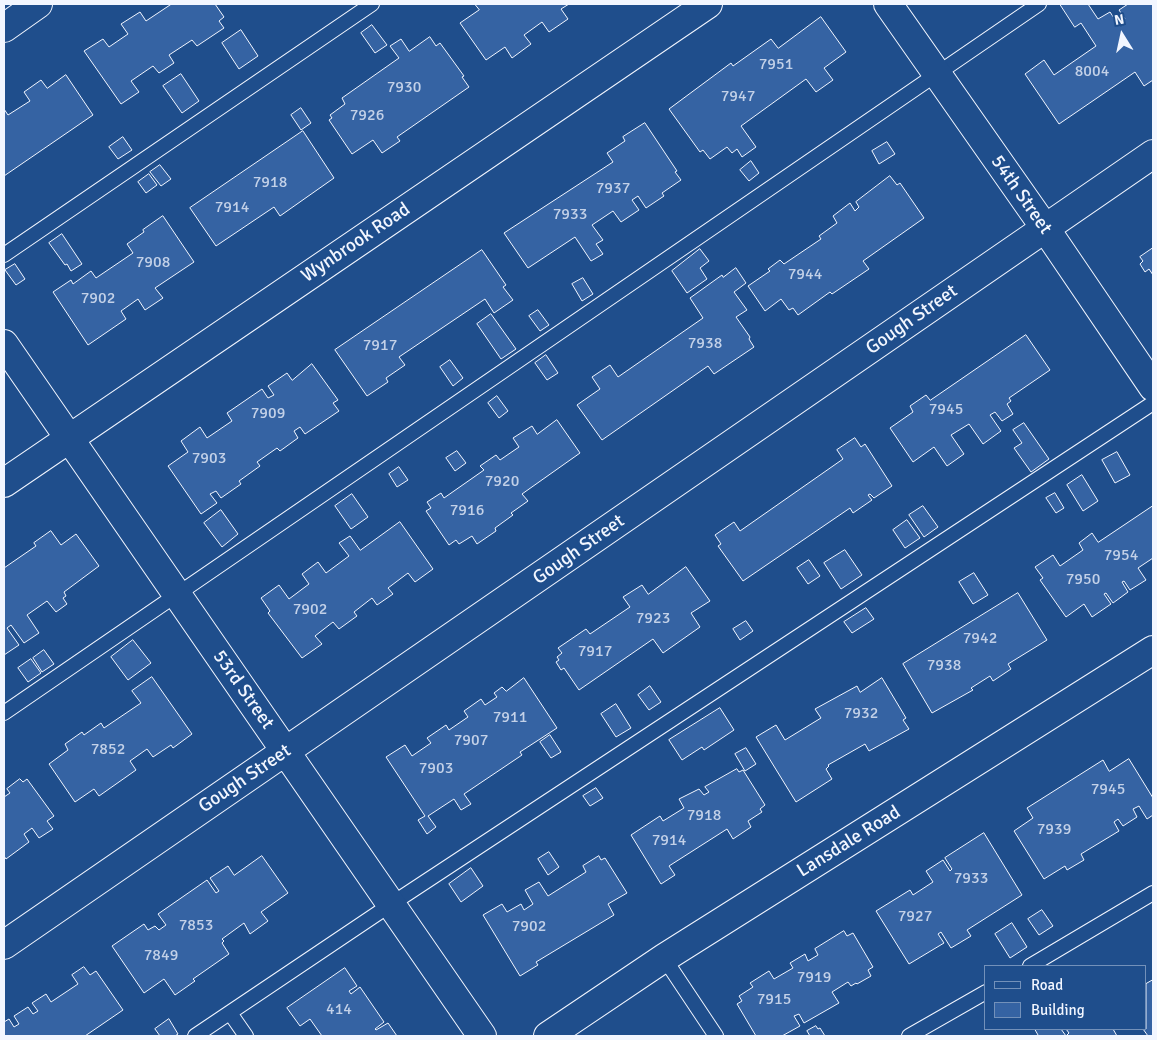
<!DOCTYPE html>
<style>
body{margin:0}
#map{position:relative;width:1157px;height:1040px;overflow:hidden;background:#1f4e8c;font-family:Signika,sans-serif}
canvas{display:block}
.frame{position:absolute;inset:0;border:5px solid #f2f6ff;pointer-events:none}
.legend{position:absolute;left:984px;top:965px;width:162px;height:65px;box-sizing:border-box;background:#1f4e8c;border:1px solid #7391ba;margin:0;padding:6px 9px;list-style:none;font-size:15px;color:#f2f6ff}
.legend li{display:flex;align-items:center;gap:10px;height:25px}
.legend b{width:25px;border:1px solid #7391ba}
.north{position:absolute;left:1097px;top:10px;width:50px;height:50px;-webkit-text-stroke:4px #1f4e8c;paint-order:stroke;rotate:350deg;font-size:14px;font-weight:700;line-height:20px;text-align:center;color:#f2f6ff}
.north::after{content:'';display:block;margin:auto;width:18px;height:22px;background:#f2f6ff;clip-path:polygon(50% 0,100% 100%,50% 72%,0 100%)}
</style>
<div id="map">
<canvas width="1157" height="1040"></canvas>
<div class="frame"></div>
<ul class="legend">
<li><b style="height:6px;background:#1f4e8c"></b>Road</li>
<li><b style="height:14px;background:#3563a3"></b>Building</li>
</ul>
<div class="north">N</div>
</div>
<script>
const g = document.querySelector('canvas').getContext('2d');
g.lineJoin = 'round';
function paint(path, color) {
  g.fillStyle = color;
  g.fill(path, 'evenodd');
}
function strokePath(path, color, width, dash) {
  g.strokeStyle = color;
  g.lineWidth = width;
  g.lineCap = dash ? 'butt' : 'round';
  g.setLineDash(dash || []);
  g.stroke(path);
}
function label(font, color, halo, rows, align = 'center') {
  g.font = font + ' Signika,sans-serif';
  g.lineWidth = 4;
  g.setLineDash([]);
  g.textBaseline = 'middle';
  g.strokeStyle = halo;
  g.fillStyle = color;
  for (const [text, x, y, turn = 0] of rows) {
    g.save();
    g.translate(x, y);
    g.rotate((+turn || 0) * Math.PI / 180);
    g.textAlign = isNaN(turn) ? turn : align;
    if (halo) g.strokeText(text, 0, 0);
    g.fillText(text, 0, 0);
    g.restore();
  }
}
const building = new Path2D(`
 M169 4H215L224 17 219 21 224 28 197 46 192 40 169 55 174 63 159 73 153 66 131 81 139 92 121 104 84 51 103 39 109 47 128 34 121 24 140 12 146 21 170 5Z
 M475 4H569L561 9 568 19 549 32 542 22 524 35 531 44 512 58 505 47 486 60 460 23 479 10Z
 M1060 4H1088L1098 19 1110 12 1118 24 1125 19 1119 10 1128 4H1153V80L1144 86 1135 72 1059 124 1025 74 1044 60 1054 75 1096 46 1081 23 1075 27Z
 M821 17 846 52 824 68 833 80 816 92 806 79 741 126 756 147 742 157 737 149 732 153 727 147 710 159 703 150 700 152 669 109 731 63 733 66 771 39 778 48Z
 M372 25 387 45 375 53 361 33Z
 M241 30 258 56 239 69 222 43Z
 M430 37 436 46 440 43 464 76 462 77 469 87 397 137 400 141 382 153 373 140 352 154 329 120 332 118 330 115 345 104 342 98 399 58 390 46 401 39 409 51Z
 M181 74 199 101 182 113 163 86Z
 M66 75 93 115 4 176V109L8 115 30 101 24 92 41 80 47 88Z
 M301 108 311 123 301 130 291 115Z
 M645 123 677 171 675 172 681 180 662 193 664 196 646 208 638 196 632 200 639 210 621 222 613 211 592 225 603 240 596 244 603 254 591 261 575 237 528 268 504 233 613 162 607 153 625 141 623 137Z
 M303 131 334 178 280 216 274 207 216 246 190 208Z
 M123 137 132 150 118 159 109 147Z
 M887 142 895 154 879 164 872 151Z
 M751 161 759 173 749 181 740 170Z
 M160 165 171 179 161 186 150 172Z
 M149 174 157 185 146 193 138 182Z
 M890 176 897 185 900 183 924 218 863 261 869 269 832 294 830 292 798 315 793 308 789 310 781 299 765 311 748 286 770 271 768 269 780 260 784 264 821 239 819 236 837 223 833 216 850 203 855 211 859 207 856 202Z
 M163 216 194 262 155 288 163 298 145 310 138 299 121 311 126 319 88 345 53 292 71 280 73 284 91 271 96 278 133 253 127 244 144 232 143 230Z
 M62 234 82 264 71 271 67 264 65 265 49 243Z
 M1153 248V275L1149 269 1145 272 1140 264 1143 261 1140 257Z
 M700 249 709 261 700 268 707 279 687 293 672 271Z
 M482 250 506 285 503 287 513 300 494 313 485 299 399 357 405 365 386 378 388 382 367 396 335 350Z
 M15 264 25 279 16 285 5 270Z
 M736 268 746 283 734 292 747 310 736 317 750 337 749 339 754 347 714 374 708 366 602 440 577 405 600 389 592 377 610 365 618 377 703 318 690 298 722 275 723 277Z
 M583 278 593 294 582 301 572 284Z
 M538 310 549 325 540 331 529 316Z
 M491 314 516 349 501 359 477 324Z
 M1026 335 1050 370 1009 398 1011 401 1007 404 1013 414 1002 421 995 412 990 415 1001 431 983 444 969 424 951 435 964 454 947 466 934 447 913 462 890 428 913 412 910 406 926 395 930 400Z
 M546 355 558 373 547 380 535 363Z
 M450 360 463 378 453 386 440 367Z
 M312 364 338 400 333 403 339 411 305 434 300 427 294 431 298 438 280 451 277 448 257 462 260 466 239 481 241 484 221 498 216 491 210 494 217 503 201 514 168 466 188 452 181 441 200 427 207 438 232 421 227 413 262 389 268 398 274 395 268 386 287 373 292 380Z
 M497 396 508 411 499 418 488 403Z
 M557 420 580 453 522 494 528 501 511 513 513 515 495 528 496 531 477 544 472 536 459 544 456 540 449 545 426 511 431 508 427 502 441 493 444 498 484 470 480 466 496 455 500 460 519 447 513 438 532 426 537 434Z
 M1024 423 1049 459 1031 472 1014 448 1022 443 1013 430Z
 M855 438 861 447 865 444 892 486 874 498 870 494 868 495 872 500 853 513 850 508 743 581 718 546 721 544 715 535 734 522 740 531 843 459 837 450Z
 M457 451 466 463 455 471 446 458Z
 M1117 452 1130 475 1115 483 1102 460Z
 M399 467 408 480 397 487 389 474Z
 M1082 475 1098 501 1083 511 1067 485Z
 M1055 493 1064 508 1056 513 1046 498Z
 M352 494 368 517 351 529 335 506Z
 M923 506 938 527 924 537 909 515Z
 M1153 506V558L1138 568 1146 580 1130 590 1124 581 1122 582 1128 592 1113 603 1106 593 1104 594 1111 604 1092 617 1084 604 1066 617 1040 580 1043 578 1035 567 1053 555 1060 566 1083 550 1079 543 1092 533 1098 542Z
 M221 510 238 534 222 547 204 523Z
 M907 520 920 538 905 548 893 530Z
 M400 522 433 569 415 582 408 573 388 588 393 594 377 605 372 598 354 612 357 616 339 629 333 622 315 636 322 644 302 658 268 613 270 611 261 598 279 585 289 599 309 584 302 574 318 562 326 573 349 556 339 543 350 536 360 550Z
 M51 531 61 545 76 534 99 566 64 592 66 596 63 598 67 604 56 612 47 601 27 615 39 633 24 643 11 625 7 628 19 645 4 655V568L36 546 34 543Z
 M845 550 862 575 841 589 824 563Z
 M809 560 820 576 808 584 797 568Z
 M686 567 710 601 691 613 700 627 663 653 653 639 579 690 564 668 561 670 556 662 559 660 557 657 562 653 558 648 586 629 590 634 630 607 623 597 642 585 648 594Z
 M974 573 988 595 973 604 959 582Z
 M1018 593 1047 640 1008 664 1011 669 993 681 990 676 971 688 973 690 932 713 903 664Z
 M866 608 874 619 852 633 844 622Z
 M746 621 753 631 740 640 733 629Z
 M133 640 151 663 128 680 111 657Z
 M44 650 54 664 42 672 33 658Z
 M31 659 41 673 28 682 18 668Z
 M152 677 192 734 173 748 171 745 153 757 147 749 130 761 136 770 99 796 94 789 75 802 49 764 68 750 65 744 82 732 84 735 101 723 104 728 141 703 132 691Z
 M524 678 557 728 520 752 522 755 464 794 471 804 461 810 454 799 428 816 436 827 427 834 418 820 425 816 386 757 405 745 412 756 431 743 427 738 446 725 449 730 468 717 464 711 481 699 485 705 497 697 494 693 502 687 506 691Z
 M882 678 906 718 903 720 909 729 869 751 865 744 828 765 829 766 826 769 832 779 796 802 756 737 776 725 785 740 821 718 815 709 857 686 860 692Z
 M650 686 661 702 649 710 638 695Z
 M616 704 631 728 616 737 601 714Z
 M720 708 734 730 704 750 702 747 682 760 669 740Z
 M550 735 561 752 551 758 540 742Z
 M746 748 756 764 745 771 735 754Z
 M1129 759 1153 798V815L1147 819 1139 806 1133 809 1137 817 1123 826 1118 819 1114 822 1119 831 1081 854 1084 860 1067 870 1065 866 1044 879 1014 831 1033 818 1027 808 1103 760 1109 771Z
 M737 769 739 772 743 770 765 805 760 809 762 812 748 821 751 827 733 839 727 829 669 866 675 875 661 884 631 835 660 816 663 821 684 808 679 799 699 789 704 795 709 792 705 787Z
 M20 779 23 782 27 779 54 816 47 821 53 829 39 838 32 828 24 834 29 842 6 859 4 856V797L10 793 7 789Z
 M596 788 603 798 590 806 583 796Z
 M984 833 1022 895 967 930 971 936 951 948 941 932 938 934 944 943 909 964 876 911 910 890 913 895 933 882 926 871 943 860 950 871 952 869 945 858Z
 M549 852 559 867 548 875 538 859Z
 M262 856 288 893 261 912 268 921 250 934 244 923 222 939 224 941 222 943 229 954 193 979 195 981 175 995 164 979 144 993 112 946 144 924 148 930 155 926 159 930 166 925 158 914 207 880 216 893 219 891 210 878 228 866 234 875Z
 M599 856 601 860 605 858 627 893 608 904 614 915 536 962 538 965 520 976 483 915 502 904 507 912 521 904 524 910 533 904 525 890 539 882 548 896 586 872 583 866Z
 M471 868 483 886 461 902 449 884Z
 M1042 910 1053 926 1039 935 1028 919Z
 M1012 923 1027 947 1010 958 995 934Z
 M844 931 847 936 853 933 873 967 868 970 871 976 857 984 856 983 851 986 848 982 832 992 839 1003 804 1023 799 1014 794 1016 800 1026 782 1036H756L737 1004 742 1001 739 996 753 987 750 983 769 971 774 979 793 968 790 963 805 954 808 961 818 955 815 949Z
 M84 967 90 975 96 971 123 1010 85 1036H4V1022L9 1019 14 1027 19 1024 14 1016 28 1007 33 1014 38 1011 32 1003 46 994 51 1002 78 984 72 975Z
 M345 968 357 986 349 991 351 994 360 987 384 1022 375 1029 376 1030 388 1023 397 1036H322L310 1019 300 1026 287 1008Z
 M1153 980V1036H1148L1143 1029H1146V984Z
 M169 1019 178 1034 175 1036H160L155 1029Z
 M816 1026 818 1029 820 1028 825 1036H810L807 1031Z
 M1035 1029H1061L1066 1036 1069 1033 1066 1029H1113L1117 1036H1039Z`);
paint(building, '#3563a3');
strokePath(building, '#f2f6ff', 1);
const lane = new Path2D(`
 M4 255 372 4
 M4 713 1039 4
 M664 958 716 1036
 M1030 966 1153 893
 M230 1013 246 1036
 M195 1036 390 905 1153 403
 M909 1036 986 992`);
const street = new Path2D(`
 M888 4 1045 228 1153 387
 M4 28 38 4
 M4 344 482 1036
 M4 483 708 4
 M4 945 1153 154
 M548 1036 664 958 1153 650`);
strokePath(lane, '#f2f6ff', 16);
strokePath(street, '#f2f6ff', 30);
strokePath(lane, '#1f4e8c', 14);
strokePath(street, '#1f4e8c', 28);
label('16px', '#c3d1e8', null, [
 ["7951",776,65],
 ["8004",1092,72],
 ["7930",404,88],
 ["7947",738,97],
 ["7926",367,116],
 ["7918",270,183],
 ["7937",613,189],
 ["7914",232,208],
 ["7933",570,215],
 ["7908",153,263],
 ["7944",805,275],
 ["7902",98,299],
 ["7938",705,344],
 ["7917",380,346],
 ["7945",946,410],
 ["7909",268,414],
 ["7903",209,459],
 ["7920",502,482],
 ["7916",467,511],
 ["7954",1121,556],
 ["7950",1083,580],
 ["7902",310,610],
 ["7923",653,619],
 ["7942",980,639],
 ["7917",595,652],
 ["7938",944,666],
 ["7932",861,714],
 ["7911",510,718],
 ["7907",471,741],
 ["7852",108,750],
 ["7903",436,769],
 ["7945",1108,790],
 ["7918",704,816],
 ["7939",1054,830],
 ["7914",669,841],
 ["7933",971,879],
 ["7927",915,917],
 ["7853",196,926],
 ["7902",529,927],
 ["7849",161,956],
 ["7919",814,978],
 ["7915",774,1000],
 ["414",339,1010]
]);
label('19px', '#f2f6ff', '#1f4e8c', [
 ["54th Street",1021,195,55],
 ["Wynbrook Road",356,243,-34],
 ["Gough Street",912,320,-35],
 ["Gough Street",579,550,-35],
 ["53rd Street",243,690,55],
 ["Gough Street",245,779,-34],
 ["Lansdale Road",849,842,-32]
]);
</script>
